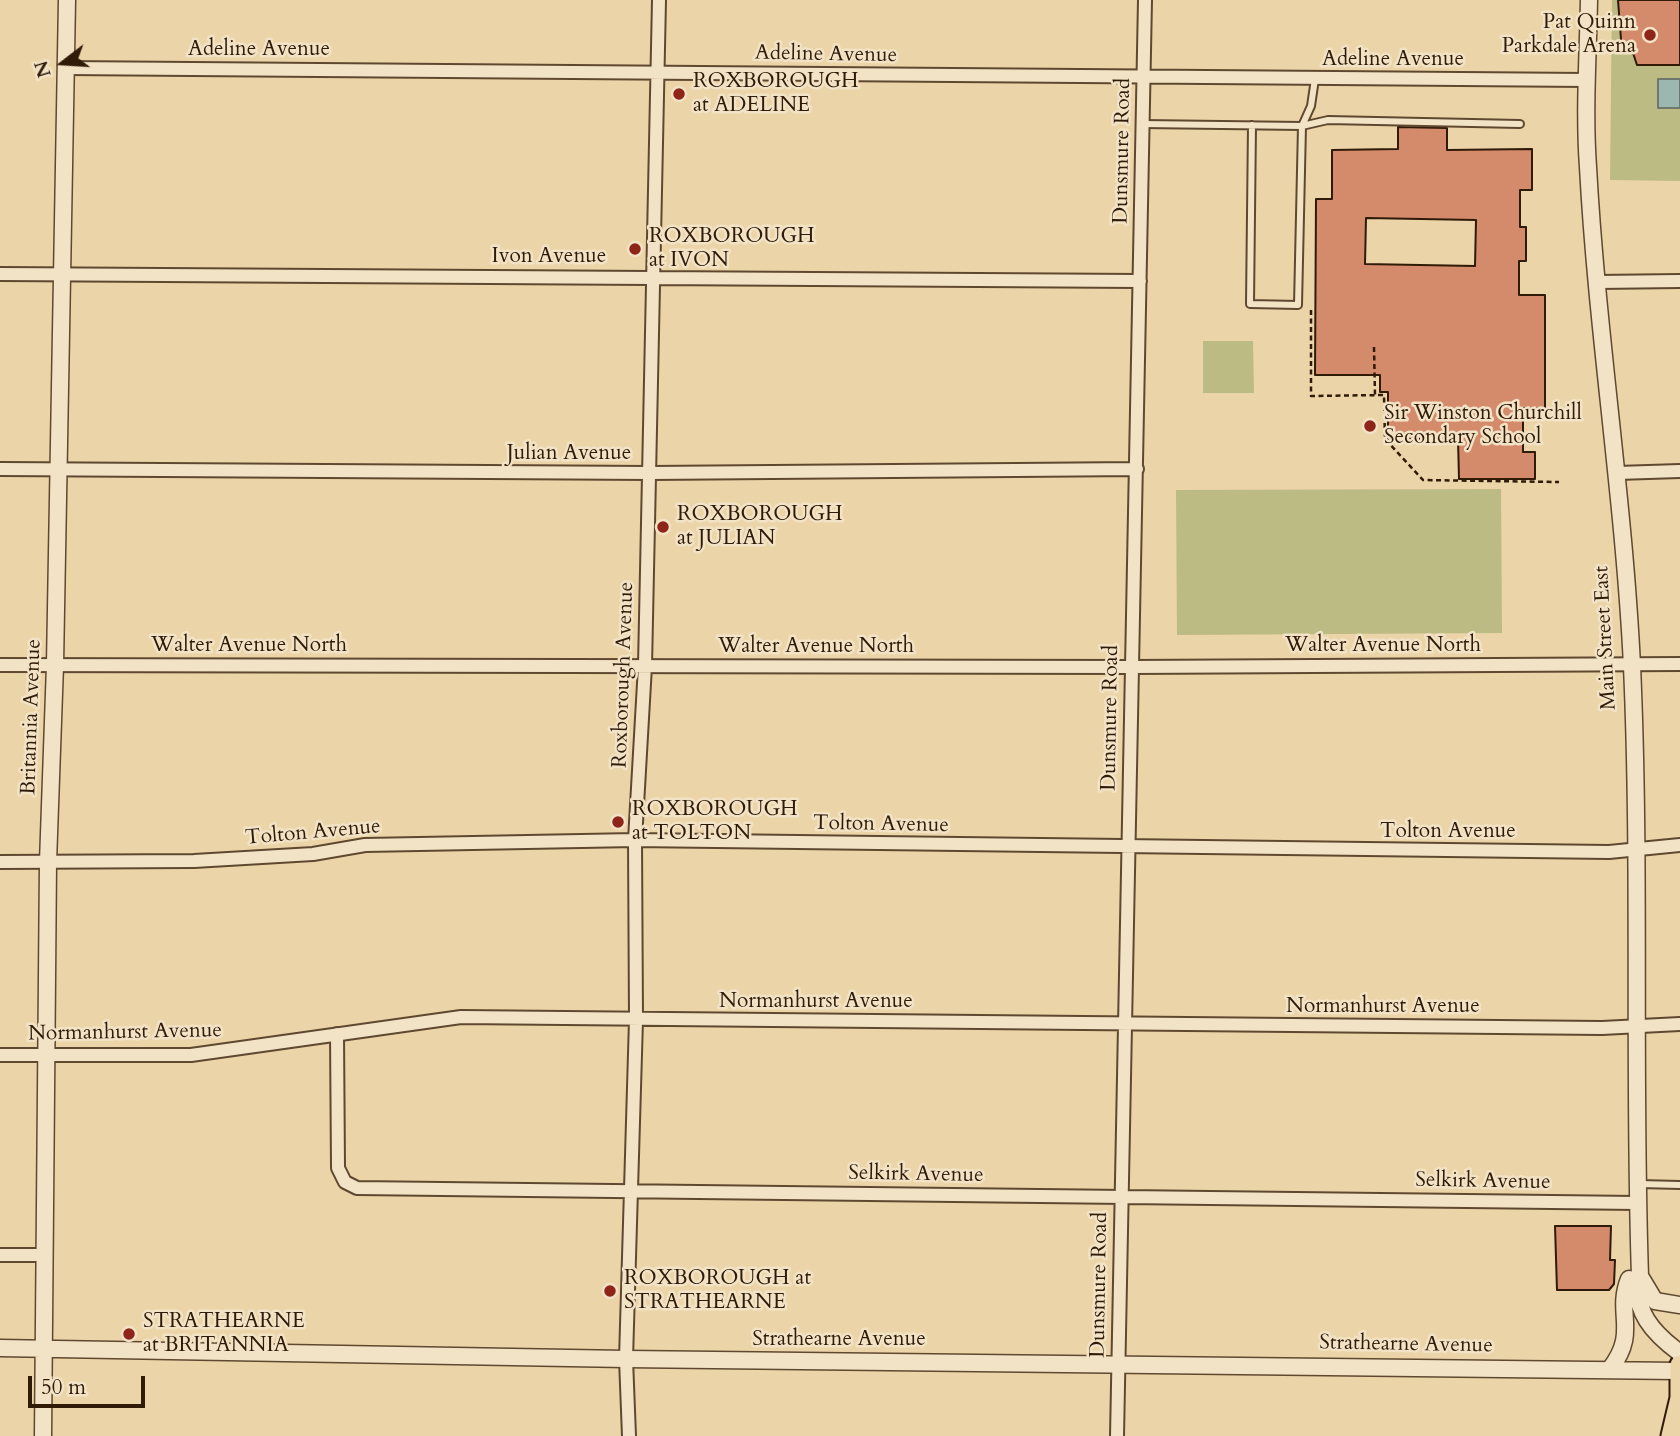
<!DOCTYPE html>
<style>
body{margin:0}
#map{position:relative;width:1680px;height:1436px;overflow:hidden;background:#ebd4a7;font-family:Cardo,serif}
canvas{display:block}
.north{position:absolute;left:28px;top:28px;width:70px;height:70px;-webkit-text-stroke:5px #f2e3c6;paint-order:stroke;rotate:253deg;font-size:19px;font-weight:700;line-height:28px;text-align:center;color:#301a08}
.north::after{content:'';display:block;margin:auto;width:24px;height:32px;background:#301a08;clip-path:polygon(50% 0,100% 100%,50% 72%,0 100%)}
.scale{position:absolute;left:28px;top:1376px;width:117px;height:32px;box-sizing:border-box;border:4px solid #301a08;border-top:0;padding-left:9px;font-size:21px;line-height:24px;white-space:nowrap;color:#301a08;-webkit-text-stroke:5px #f2e3c6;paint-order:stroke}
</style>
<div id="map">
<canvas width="1680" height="1436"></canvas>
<div class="north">N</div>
<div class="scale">50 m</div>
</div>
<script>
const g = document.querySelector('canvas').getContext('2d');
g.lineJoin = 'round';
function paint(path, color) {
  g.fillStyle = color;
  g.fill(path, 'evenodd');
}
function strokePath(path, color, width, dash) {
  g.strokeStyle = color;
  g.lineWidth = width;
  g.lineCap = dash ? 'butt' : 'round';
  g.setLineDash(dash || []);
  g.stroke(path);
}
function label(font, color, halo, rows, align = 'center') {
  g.font = font + ' Cardo,serif';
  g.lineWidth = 5;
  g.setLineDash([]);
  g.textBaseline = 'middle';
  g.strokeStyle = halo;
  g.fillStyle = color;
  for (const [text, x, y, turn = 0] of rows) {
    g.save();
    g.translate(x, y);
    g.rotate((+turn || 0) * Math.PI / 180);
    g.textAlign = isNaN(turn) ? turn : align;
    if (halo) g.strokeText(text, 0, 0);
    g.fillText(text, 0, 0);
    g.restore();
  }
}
paint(new Path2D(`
 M1612 0H1680V181L1610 180Z
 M1203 341H1253L1254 393H1203Z
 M1501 489 1502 633 1177 635 1176 490Z`), '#bcbb84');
const water = new Path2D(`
 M1658 79H1680V108H1658Z`);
paint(water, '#9bb7b0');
strokePath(water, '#70786d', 2);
const building = new Path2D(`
 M1618 0H1680V65H1637L1631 47 1624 48 1621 39Z
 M1398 127 1447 128V150L1532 149V190H1520V227H1526V261H1519V295H1545V408H1523V452H1535V479H1459L1458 439H1388V392H1380V375H1315L1316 199H1332V150L1398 149ZM1366 218 1476 220 1475 266 1365 264Z
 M1555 1226H1611L1610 1260H1615L1614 1284 1609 1290H1557Z`);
paint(building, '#d38b6c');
strokePath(building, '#301a08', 2);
const service = new Path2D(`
 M1142 124 1302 126 1298 305 1250 304 1252 125
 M1302 126 1328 120 1520 124
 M1302 126 1311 106 1315 79
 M1639 1184 1680 1185`);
const minor = new Path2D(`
 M65 68 1587 80
 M0 274 1140 281
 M1597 282 1680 281
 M0 469 650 473 1137 469
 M1617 473 1680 471
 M0 665 1131 667 1680 664
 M0 862 194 861 313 854 365 845 635 840 1609 852 1680 845
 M337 1034 338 1168 345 1182 357 1188 1637 1203
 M0 1055H191L461 1017 1602 1028 1680 1024
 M0 1255H43
 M629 1436 626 1359 636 1020 635 840 645 666 659 0
 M1117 1436 1145 0`);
const tertiary = new Path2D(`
 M1589 0C1588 55 1584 112 1588 167 1597 334 1624 499 1632 666 1641 869 1633 1072 1640 1276 1631 1310 1654 1334 1680 1353
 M1640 1276 1655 1301 1680 1305
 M0 1348 626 1359 1679 1371
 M1610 1369C1639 1332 1615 1314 1629 1279
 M43 1436 48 862 55 665 67 0`);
const primary = new Path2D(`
 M1680 1365V1399
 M1671 1436 1680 1398`);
strokePath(service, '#5f4830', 10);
strokePath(minor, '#5f4830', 16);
strokePath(tertiary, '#5f4830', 19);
strokePath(primary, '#301a08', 23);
strokePath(new Path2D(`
 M1311 310V396L1384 395 1385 439 1423 480 1559 482
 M1374 347 1375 395`), '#301a08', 2.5, [5, 3.5]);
strokePath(service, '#f2e3c6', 6);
strokePath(minor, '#f2e3c6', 12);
strokePath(tertiary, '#f2e3c6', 16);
strokePath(primary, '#ebd4a7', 19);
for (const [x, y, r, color] of [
 [1650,35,7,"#8f2418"],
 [679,94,7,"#8f2418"],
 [635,249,7,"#8f2418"],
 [1370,426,7,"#8f2418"],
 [663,527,7,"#8f2418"],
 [618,822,7,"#8f2418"],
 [610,1291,7,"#8f2418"],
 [129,1334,7,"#8f2418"]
]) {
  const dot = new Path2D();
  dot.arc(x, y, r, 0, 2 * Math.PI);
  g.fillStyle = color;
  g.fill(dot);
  strokePath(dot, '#f2e3c6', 2.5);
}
label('21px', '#301a08', '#f2e3c6', [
 ["Pat Quinn",1636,23,"right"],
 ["Parkdale Arena",1636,47,"right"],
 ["ROXBOROUGH",693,82],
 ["at ADELINE",693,106],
 ["ROXBOROUGH",649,237],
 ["at IVON",649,261],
 ["Sir Winston Churchill",1384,414],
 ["Secondary School",1384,438],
 ["ROXBOROUGH",677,515],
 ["at JULIAN",677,539],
 ["ROXBOROUGH",632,810],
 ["at TOLTON",632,834],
 ["ROXBOROUGH at",624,1279],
 ["STRATHEARNE",624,1303],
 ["STRATHEARNE",143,1322],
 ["at BRITANNIA",143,1346]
], 'left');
label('21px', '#301a08', '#f2e3c6', [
 ["Adeline Avenue",259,50],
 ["Adeline Avenue",826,55,1],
 ["Adeline Avenue",1393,60],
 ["Dunsmure Road",1123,151,-89],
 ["Ivon Avenue",549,257],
 ["Julian Avenue",569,454],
 ["Main Street East",1606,638,-93],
 ["Walter Avenue North",249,646],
 ["Walter Avenue North",1383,646],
 ["Walter Avenue North",816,647],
 ["Roxborough Avenue",624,675,-88],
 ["Britannia Avenue",32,717,-88],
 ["Dunsmure Road",1111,718,-89],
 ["Tolton Avenue",881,825,1],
 ["Tolton Avenue",1448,832],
 ["Tolton Avenue",313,833,-5],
 ["Normanhurst Avenue",816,1002],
 ["Normanhurst Avenue",1383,1007],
 ["Normanhurst Avenue",125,1033,-1],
 ["Selkirk Avenue",916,1175,1],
 ["Selkirk Avenue",1483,1182,1],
 ["Dunsmure Road",1100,1285,-89],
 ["Strathearne Avenue",839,1340],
 ["Strathearne Avenue",1406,1345,1]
]);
</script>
